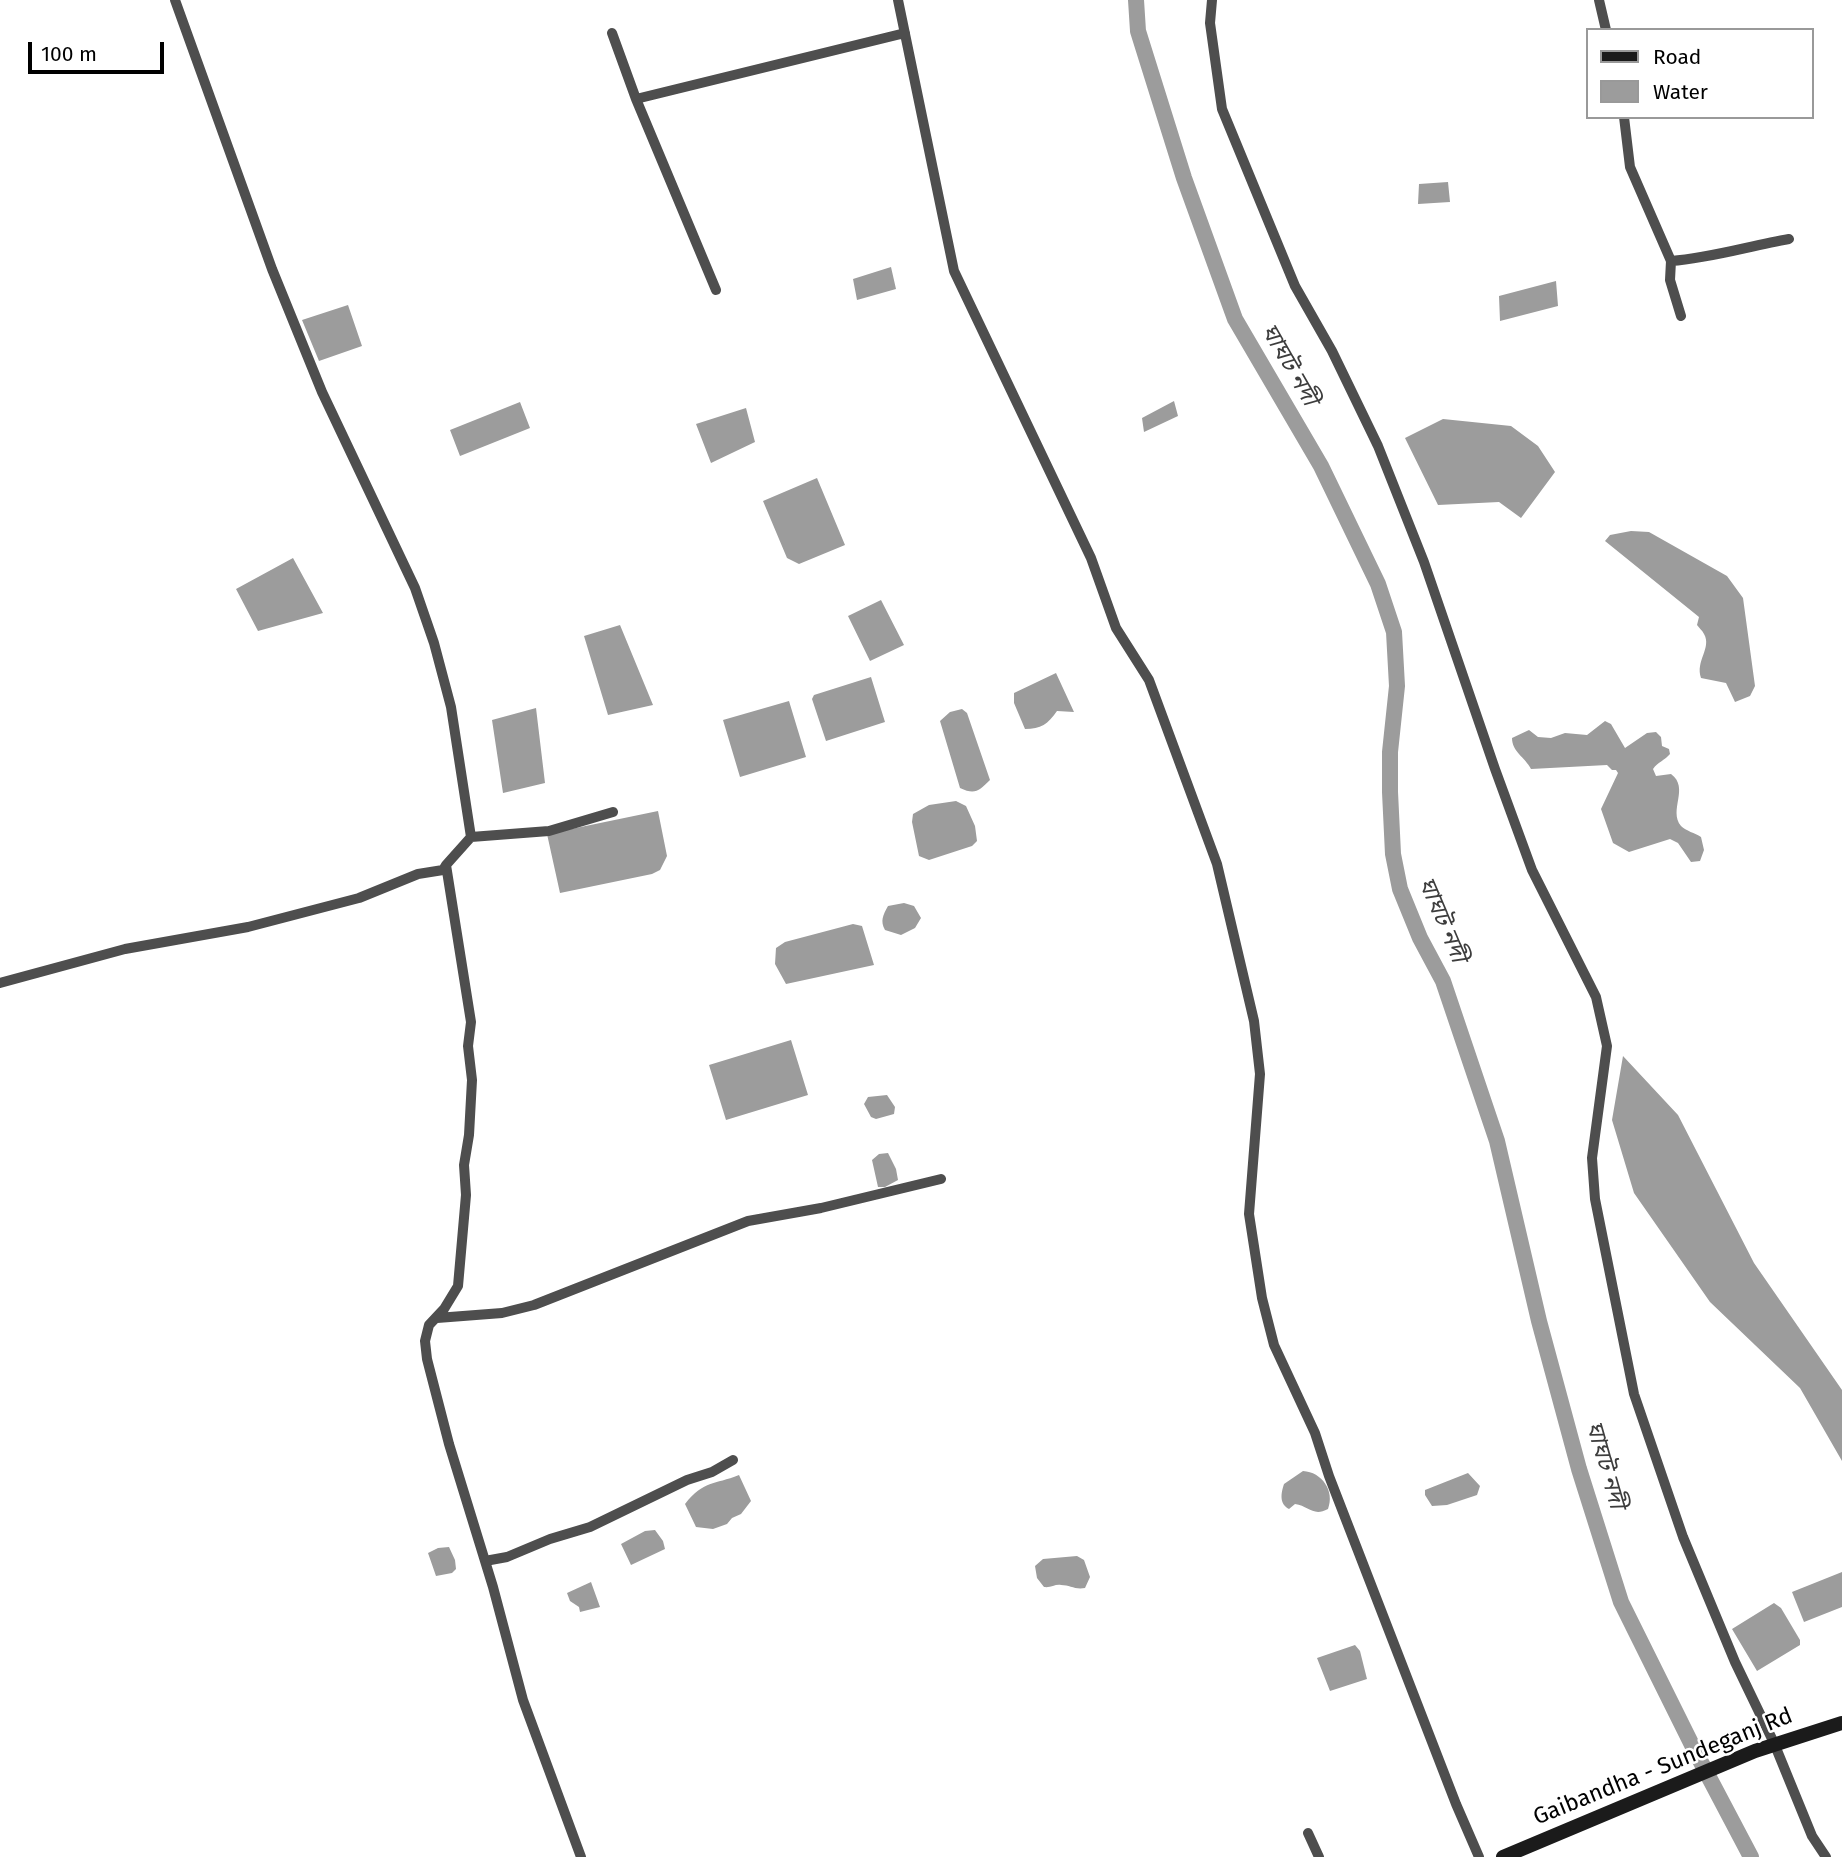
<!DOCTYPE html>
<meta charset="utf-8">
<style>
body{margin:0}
#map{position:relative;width:1842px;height:1857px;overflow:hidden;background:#fff;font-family:"Fira Sans",sans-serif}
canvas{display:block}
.legend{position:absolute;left:1586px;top:28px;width:228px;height:91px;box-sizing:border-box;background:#fff;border:2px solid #999;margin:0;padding:9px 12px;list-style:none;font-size:21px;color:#000}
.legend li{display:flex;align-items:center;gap:14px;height:35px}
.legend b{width:35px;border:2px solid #999}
.scale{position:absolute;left:28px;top:42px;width:136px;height:32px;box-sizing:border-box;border:4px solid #000;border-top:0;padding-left:9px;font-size:21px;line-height:24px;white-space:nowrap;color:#000;-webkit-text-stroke:5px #fff;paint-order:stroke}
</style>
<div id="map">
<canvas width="1842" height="1857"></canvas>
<ul class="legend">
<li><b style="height:9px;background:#1b1b1b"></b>Road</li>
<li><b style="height:19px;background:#9c9c9c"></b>Water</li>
</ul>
<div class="scale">100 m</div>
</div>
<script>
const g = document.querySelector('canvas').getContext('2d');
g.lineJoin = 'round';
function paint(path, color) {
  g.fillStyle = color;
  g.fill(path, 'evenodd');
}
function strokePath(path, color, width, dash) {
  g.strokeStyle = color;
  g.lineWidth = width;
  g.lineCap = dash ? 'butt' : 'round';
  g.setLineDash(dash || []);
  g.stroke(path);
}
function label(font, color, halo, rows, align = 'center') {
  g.font = font + ' "Fira Sans","Noto Sans Bengali",sans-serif';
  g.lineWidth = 5;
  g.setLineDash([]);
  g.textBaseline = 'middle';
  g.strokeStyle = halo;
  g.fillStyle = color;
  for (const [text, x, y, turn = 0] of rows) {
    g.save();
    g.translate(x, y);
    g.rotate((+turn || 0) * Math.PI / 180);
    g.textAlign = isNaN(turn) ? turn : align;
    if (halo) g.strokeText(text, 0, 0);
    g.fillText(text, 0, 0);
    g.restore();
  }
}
paint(new Path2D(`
 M1448 182 1450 202 1418 204 1419 184Z
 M891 267 896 289 857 300 853 279Z
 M1556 281 1558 306 1500 321 1499 296Z
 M348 305 362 346 319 361 302 320Z
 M1174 401 1178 416 1144 432 1142 418Z
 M520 402 530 428 460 456 450 430Z
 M746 408 755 442 711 463 696 424Z
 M1443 419 1511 426 1538 446 1555 472 1521 518 1499 502 1438 505 1405 438Z
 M817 478 845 545 799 564 787 558 763 501Z
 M1631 531 1649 532 1727 576 1743 598 1755 686 1750 696 1735 702 1726 683 1701 678C1695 661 1712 648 1704 634 1702 630 1699 628 1697 625L1699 617 1605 541 1610 535Z
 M293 558 323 613 258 631 236 589Z
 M881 600 904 645 870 661 848 616Z
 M620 625 653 705 608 715 584 636Z
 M1056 673 1074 712 1057 711C1048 724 1041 729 1025 729L1014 703V693Z
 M871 677 885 722 826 741 812 699 814 695Z
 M789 701 806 757 740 777 723 720Z
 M536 708 545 783 503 793 492 720Z
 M962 709 967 713 990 780C979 791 975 795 960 788L940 721 950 712Z
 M1605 721 1611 724 1625 748 1647 733 1656 732 1661 737 1662 746 1669 749 1670 754C1665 760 1658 762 1653 769L1656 776 1671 774C1690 788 1668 810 1681 826 1686 831 1695 833 1701 837L1704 850 1700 861 1691 862 1678 843 1670 839 1629 852 1613 843 1601 809 1618 773 1616 770H1612L1607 765 1531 769C1525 757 1512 752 1512 738L1529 730 1538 737 1551 738 1565 733 1587 735Z
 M956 801 966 806 975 826 977 841 972 846 929 860 919 856 912 822 913 814 929 805Z
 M658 811 667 856 660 870 652 874 560 893 547 834Z
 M904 903 914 906 921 918 915 928 901 935 885 930C880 921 883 915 888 906Z
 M853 924 862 926 874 965 786 984 775 964 776 948 785 942Z
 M791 1040 808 1095 726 1120 709 1065Z
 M1623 1056 1678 1115 1754 1263 1842 1390V1461L1800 1388 1710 1302 1634 1193 1612 1120Z
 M887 1095 895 1107 894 1114 876 1119 871 1117 864 1104 868 1097Z
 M888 1153 896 1169 898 1180 885 1187H878L872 1160 879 1154Z
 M1303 1471C1322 1472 1335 1491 1328 1509 1313 1517 1309 1506 1295 1504L1289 1509C1279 1504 1281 1493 1284 1484Z
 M1468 1473 1480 1486 1477 1495 1447 1505 1432 1506 1425 1495V1490Z
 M739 1475 751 1501 741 1514 732 1518 727 1524 713 1529 696 1527 685 1504C704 1480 714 1485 739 1475Z
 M655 1530 663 1541 665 1549 631 1565 621 1544 645 1531Z
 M449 1547 455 1560 456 1569 452 1573 436 1576 428 1553 438 1548Z
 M1077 1556 1084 1560 1090 1577 1085 1588C1075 1590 1070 1585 1061 1585 1055 1584 1051 1588 1044 1587L1037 1578 1035 1566 1043 1559Z
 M1842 1572V1607L1804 1622 1792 1592Z
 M591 1582 600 1607 580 1612 579 1607 570 1601 567 1593Z
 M1774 1603 1781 1608 1800 1640V1645L1757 1671 1732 1629Z
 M1355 1645 1360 1651 1367 1679 1330 1691 1317 1658Z`), '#9c9c9c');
strokePath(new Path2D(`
 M1136 0 1138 31 1184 178 1235 319 1321 466 1378 584 1394 632 1397 686 1390 752V792L1393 854 1400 889 1420 938 1443 981 1497 1141 1539 1321 1579 1469 1621 1602 1693 1747 1751 1857`), '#9c9c9c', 16);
strokePath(new Path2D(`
 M175 0 272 269 322 392 415 588 434 643 451 707 471 837 446 865 471 1022 468 1046 472 1080 469 1135 464 1165 466 1195 458 1286 444 1309 429 1325 425 1341 427 1359 449 1444 493 1587 523 1700 581 1857
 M898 0 954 271 1091 558 1116 628 1149 680 1217 864 1254 1021 1260 1074 1249 1214 1262 1298 1274 1345 1315 1433 1329 1476 1456 1804 1479 1857
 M1212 0 1210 23 1222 109 1295 286 1332 351 1378 446 1424 562 1495 769 1532 870 1596 997 1607 1046 1592 1158 1595 1199 1634 1394 1683 1537 1735 1662 1774 1743 1812 1836 1826 1857
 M1599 0 1606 30
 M612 33 636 99 716 290
 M636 99 905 33
 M1624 117 1630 167 1671 261 1670 280 1681 316
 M1671 261C1711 258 1749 246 1789 239
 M471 837 549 831 613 812
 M0 983 125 949 248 927 359 898 418 874 443 870 446 865
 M437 1318 502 1313 534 1305 748 1221 821 1208 941 1179
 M485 1561 507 1557 550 1539 590 1527 687 1480 712 1472 733 1460
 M1308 1833 1319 1857`), '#4e4e4e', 10);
strokePath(new Path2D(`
 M1503 1857 1755 1751 1842 1723`), '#1b1b1b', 14);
label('23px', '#000', '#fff', [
 ["Gaibandha - Sundeganj Rd",1663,1767,-22]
]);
label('italic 24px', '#3d3d3d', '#fff', [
 ["ঘাঘট নদী",1289,365,60],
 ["ঘাঘট নদী",1442,920,67],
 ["ঘাঘট নদী",1605,1465,74]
]);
</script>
